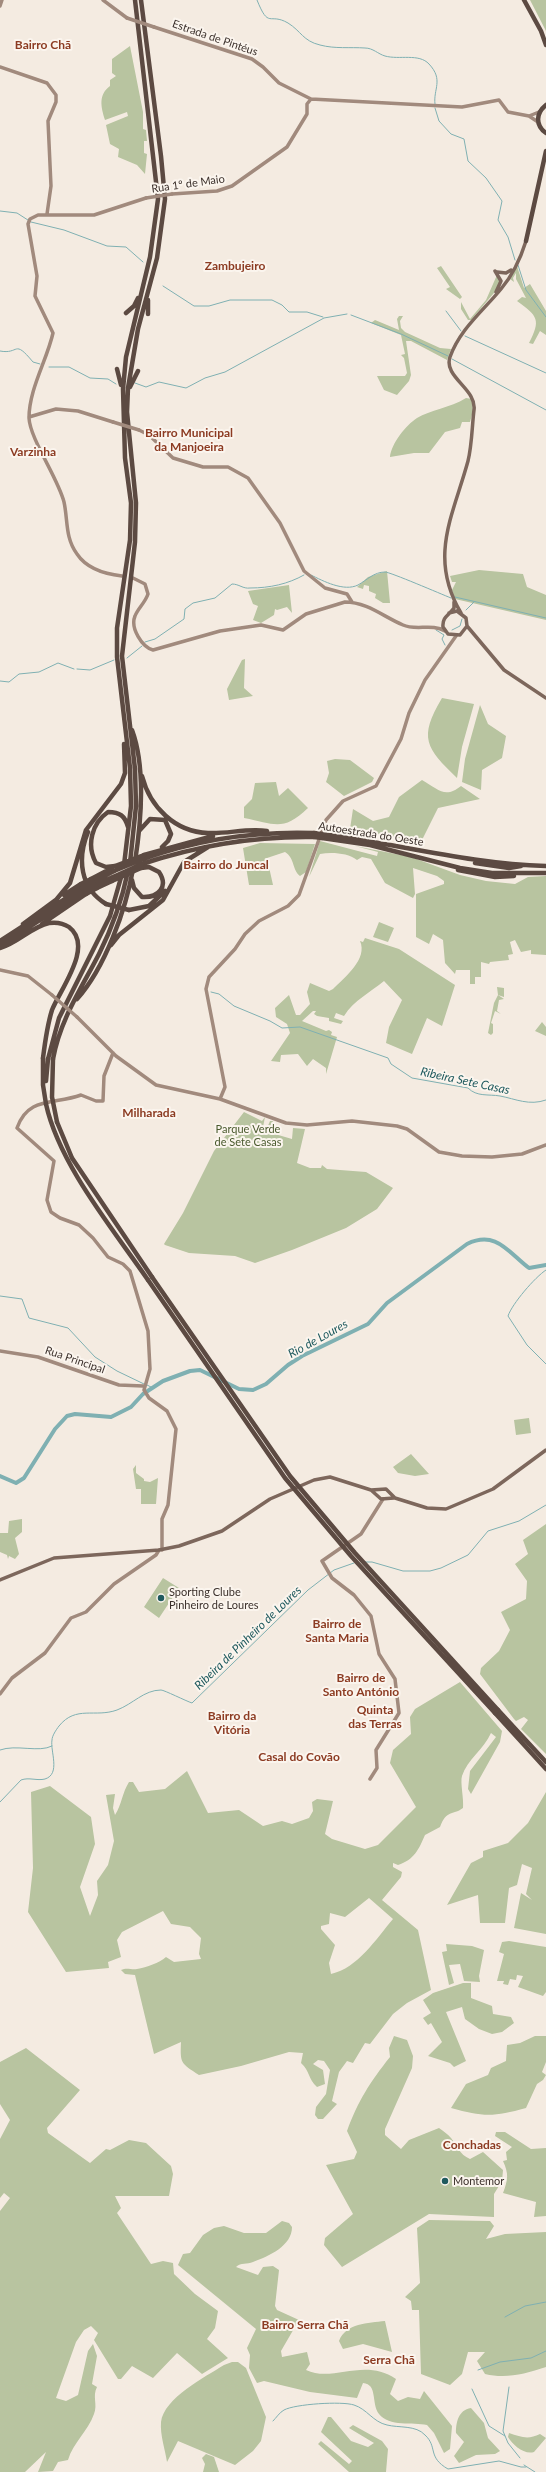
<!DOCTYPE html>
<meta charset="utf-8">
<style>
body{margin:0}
canvas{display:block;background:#f4ebe1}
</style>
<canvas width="546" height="2472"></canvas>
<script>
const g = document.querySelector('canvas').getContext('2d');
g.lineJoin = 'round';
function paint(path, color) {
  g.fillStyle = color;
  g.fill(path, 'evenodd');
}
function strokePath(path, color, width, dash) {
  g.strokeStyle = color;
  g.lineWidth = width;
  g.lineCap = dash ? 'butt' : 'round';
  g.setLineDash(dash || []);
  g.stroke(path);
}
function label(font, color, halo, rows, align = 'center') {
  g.font = font + ' Lato,sans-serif';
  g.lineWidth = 4;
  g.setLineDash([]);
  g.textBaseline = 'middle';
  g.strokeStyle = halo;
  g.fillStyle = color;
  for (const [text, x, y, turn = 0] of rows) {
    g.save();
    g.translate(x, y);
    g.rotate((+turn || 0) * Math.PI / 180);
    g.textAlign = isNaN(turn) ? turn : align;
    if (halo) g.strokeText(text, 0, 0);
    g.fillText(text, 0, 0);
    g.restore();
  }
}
paint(new Path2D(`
 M530 0H546V31Z
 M130 46 143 112V129L146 130 147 141H144V153L147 154 145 174 137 165 118 157 119 149 110 144 106 125 128 116 127 112 105 120C101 107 98 95 110 86V80L116 76 112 73V59Z
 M441 266 462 297 460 299 446 289 450 287 437 268Z
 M517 266 524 288 530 284 546 311V335L540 331 533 344 529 343C541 320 538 316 517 301L522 297 526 298 516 279V273L513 278 514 282 510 279Z
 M497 275 500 280 499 287 471 320H468L461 309V302L470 319 486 300Z
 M399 316H403L400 321 401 328 405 332 440 348 451 349 447 360 411 341H406L411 375 409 381 397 395 384 390 377 376H405L407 373 404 358 401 355 405 354 401 335 371 323 375 320 399 330 397 319Z
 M466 398 472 399 473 411 470 422H462L460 428 445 432 429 453H414L390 457C391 444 406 425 417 418 430 410 450 408 466 398Z
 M479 570 523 574 527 587 546 595V620L455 599 452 590 456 582H452L450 576Z
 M387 571 390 603H383L375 598 376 594 369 591V586L364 585 363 589 357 587 368 577Z
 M289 585 292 613 287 607 277 610 275 609 274 615 261 623 253 620 258 606 253 604 248 591Z
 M245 659 244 688 253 696 229 700 227 689 242 660Z
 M442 698 474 704 462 747 457 778C426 748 418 738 442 698Z
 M480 705 488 724 506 736 502 758 482 770 481 790 462 782 465 759Z
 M335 759 350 760 374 778 372 782 344 796 326 782 329 773 327 761Z
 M422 780C438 789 445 799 461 786L480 799 438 808 421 842 350 829 353 809 373 821 389 817 399 797Z
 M276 782 279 796 288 788 308 808C283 832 275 824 244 818V807L252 799 255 783Z
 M320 841 377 856 378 852 355 846 411 857 460 875 486 881 515 884 528 877 546 876V955L531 954V950L521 952 515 940 510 942 513 954 508 955 509 960 490 962 489 964 481 962V977H475V984H470V970H456L455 974 445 963 443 940 433 934 429 944 416 937V894L444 884V881L437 876 413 868 415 894 413 898 385 883 371 859 362 857 357 860C348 853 332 852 320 854L309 877Z
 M260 843 315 844 306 872 300 876C292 870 295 858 285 852L267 858 273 885H249L243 848Z
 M379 922 394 928 388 942 373 937Z
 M365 938 399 949 455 985 442 1026 427 1018 412 1054 386 1043 389 1027 402 1000 384 981C371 992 354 1000 344 1016L336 1013 334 1018 343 1021 341 1024 329 1021V1018L317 1016 314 1014 316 1011H313L302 1021 326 1031 329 1030 332 1032 331 1035 337 1037 326 1074V1068L313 1059 307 1066 298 1054 281 1055 280 1062 271 1061 290 1033 287 1024 276 1017 275 1008 289 995 296 1015H300L310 1004 307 992 310 983 329 991 333 989C345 977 368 959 360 941L363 942Z
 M497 987 504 988V997L498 995 504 999 499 1000 497 1011 501 1014 495 1011 491 1023 493 1024V1033L491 1035 488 1033 494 1003 498 995Z
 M542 1022 546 1027V1036L535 1031Z
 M244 1112 262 1121 265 1117 263 1127 267 1128 270 1121H273L268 1132 292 1139 293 1128 305 1129 297 1163 310 1168H321L322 1165 327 1169 366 1172 393 1188 377 1209 346 1228 292 1250 255 1263 235 1256 189 1253 165 1245 164 1244 183 1213 214 1151Z
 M529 1418 531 1433 516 1435 514 1420Z
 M411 1454 429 1474 415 1476 398 1473 393 1467Z
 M136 1465V1473L144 1479V1481L150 1482 158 1478 156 1504H141V1489H136L133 1469Z
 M22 1519V1532L15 1538 19 1554 15 1559 9 1556 8 1559 7 1555 0 1552V1533H8L9 1521Z
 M546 1524V1754L521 1729 528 1720 524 1717 516 1721 514 1719 480 1674 481 1668 499 1651 510 1630 501 1612 526 1599 527 1581 515 1564 528 1554 523 1540Z
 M163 1578 179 1588 159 1618 144 1607Z
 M460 1682 502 1731 500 1742 471 1794 468 1789 470 1771 496 1737 491 1733C484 1749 467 1760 462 1776 460 1782 464 1799 463 1808 452 1816 447 1809 440 1827L425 1835C419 1849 414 1860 398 1865L393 1863V1867L402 1872 401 1877 382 1900 418 1930 431 1990 407 2003 393 2014 370 2044 365 2043 353 2063 347 2061 339 2072 332 2101 337 2104 323 2119H318L315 2115 316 2107 326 2094 330 2070 324 2061 318 2060 313 2064 323 2070 325 2084 317 2087C308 2079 310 2071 301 2063L303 2053 289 2052 241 2066 199 2075C181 2063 180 2064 181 2042L154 2054 135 1975 125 1974 121 1970C127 1967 131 1970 137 1969 147 1967 159 1963 166 1957L174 1962 201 1959 199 1954 201 1938 190 1927 171 1924 163 1911 122 1932 117 1940 121 1957 108 1962 109 1968 66 1972 28 1912 33 1868 31 1792 50 1786 91 1817 95 1844 80 1887 90 1916 98 1895 97 1881 108 1865 114 1841 106 1795 115 1794 113 1808 115 1815C122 1804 122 1793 129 1782H133L139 1792 165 1789 187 1771 208 1813 239 1810 263 1826 282 1821 292 1824 309 1818 313 1811 312 1802 317 1799 333 1801 325 1834 332 1839 365 1849 378 1845 416 1807 390 1763 393 1750 411 1734 410 1717 415 1709ZM369 1898 393 1919C376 1939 358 1968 331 1974L329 1963 335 1945 321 1929V1926L329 1924 330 1913 345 1917Z
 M546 1792V1934L514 1928 521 1893 532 1900 526 1894 532 1868 522 1864 517 1885 509 1888 505 1923H480L478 1895 447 1905 471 1863 483 1857V1851L508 1843 528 1823Z
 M509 1941 546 1947V1992L543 1996 518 1987 523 1976 517 1975 516 1980 510 1979 508 1985 503 1984 504 1981H497L504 1954 499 1952 502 1942Z
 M446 1944 472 1946 484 1950 479 1976 480 1982 464 1981 460 1964 449 1965 454 1983 449 1985 442 1952 447 1951Z
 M463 1983H471V1998L492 2006 493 2014 511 2017 514 2023 502 2032 492 2034 479 2029 465 2019 462 2007 446 2012 466 2061 454 2067 450 2063 428 2056 442 2042 431 2023 428 2025 423 2018 431 2013 423 2000 433 1993Z
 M394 2036 407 2040 413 2056 412 2068 385 2129V2135L401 2149 409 2140 439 2128C443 2131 448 2134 451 2138 458 2147 459 2154 470 2159L483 2152 503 2170 502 2181 494 2194V2217L429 2214 342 2267 324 2245 325 2238 353 2214 326 2165 354 2159 357 2152 347 2131C358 2101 370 2082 390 2057L389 2048Z
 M535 2036H546V2062L542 2072 546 2075 543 2080 537 2084 526 2108C494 2117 483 2117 451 2108L466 2084 488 2075 491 2068 506 2061 507 2045 520 2043Z
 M26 2048 80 2090 47 2128 48 2133 90 2163 106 2149 110 2150 129 2140 146 2143 171 2166 173 2174 169 2196H115L121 2208 117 2213 151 2264 163 2261 173 2263 174 2274 195 2294 218 2311 215 2328 207 2339 228 2358 202 2374 177 2353 153 2378 132 2366 121 2379H118L94 2340 98 2333 91 2326 84 2330 76 2342 56 2398 66 2401 78 2395 88 2351 93 2344 97 2356 92 2384 97 2387C92 2397 98 2404 94 2414 88 2431 73 2443 68 2460L58 2462 53 2471 38 2472 46 2452 25 2472H0V2211L10 2198 4 2193 0 2198V2139L10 2120 0 2104V2062Z
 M496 2132H505L531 2149 546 2148V2216L534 2217 536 2202 503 2193C508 2180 509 2174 503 2161L507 2160 506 2152 512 2147 495 2136Z
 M429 2220 490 2221 494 2226 486 2239 505 2234 546 2232V2367C525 2374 506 2379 485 2374L477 2361 485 2352H468L462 2374 450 2385 421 2374 419 2310H412L411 2301 405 2297 420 2283 417 2228Z
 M282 2221 289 2223 292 2227C292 2246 269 2256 253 2262 247 2265 241 2262 236 2267L258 2275 263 2267 273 2266 279 2270 275 2306 277 2310 299 2320 281 2351 282 2357 307 2352 310 2364 306 2370C333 2383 364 2357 396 2379L390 2394 398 2401 408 2397 420 2399 424 2391 452 2426 450 2449 444 2453 434 2433 427 2425C413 2422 389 2427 379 2414 371 2404 378 2384 363 2383L357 2398 310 2392 264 2381 257 2383 249 2368 250 2355 247 2348 256 2329 178 2265 183 2254 190 2253 203 2235 214 2228 224 2226 244 2233H266Z
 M385 2321 392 2352 363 2344 343 2349 339 2341C346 2323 368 2323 385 2321Z
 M232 2362H238L246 2368 266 2417 261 2441 253 2451 235 2465 178 2441 167 2462C165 2449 160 2435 161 2422 164 2398 205 2377 224 2365Z
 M471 2408 484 2423 488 2438 500 2451 495 2454 476 2455 459 2463 454 2456 464 2442 456 2433C456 2423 458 2410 471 2408Z
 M328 2417H331L351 2441 368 2447 374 2443 349 2428 353 2425 382 2441 388 2449 386 2472H349L318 2444 321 2441 349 2464 352 2461 321 2432Z
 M509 2433C521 2437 528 2440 540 2434L546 2438 534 2452C524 2455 513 2445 508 2437Z
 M206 2454 214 2457 219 2472H203L205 2464 202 2458Z`), '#b8c4a0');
strokePath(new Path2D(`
 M257 0C269 30 269 12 288 23 301 31 303 41 320 45 335 49 350 47 365 48 373 48 378 54 385 56 399 60 419 53 429 64 444 80 433 89 435 104
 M435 108 439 121 451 134 464 139 468 161 486 178 502 201 498 220 508 237 515 260
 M0 211 17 213 31 222 64 230 107 246 126 247 143 262
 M518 265 526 290 546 317
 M163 286 194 306H209L230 300H272L282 305 289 312H307L323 317
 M446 311 461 331
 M351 315 401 334 448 356
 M465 336 546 373
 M0 351C20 355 13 338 33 362L40 364
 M452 359 546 410
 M49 367H69L90 378 108 379 116 384
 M135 383 146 387 159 382 186 388 205 378 225 372 324 318 347 314
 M311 575C323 581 344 592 358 585 367 580 374 572 385 572 390 572 441 594 451 598
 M455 597 546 618
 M466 610 474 602
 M436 630 444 635 442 639 445 645
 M452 630 460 626 462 619
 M145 642 155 639 184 619 185 609 193 603 215 598 232 584C239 584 243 589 250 588 270 588 288 584 304 575
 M127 658 142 646
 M77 669 90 670 114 660
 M0 681 9 682 19 674 39 672 58 663 74 669
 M211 992 219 994 234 1006 270 1021 282 1028 300 1027 388 1058 391 1064 412 1078 468 1088C477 1097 488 1094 500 1096 516 1099 529 1106 546 1100
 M546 1270C535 1277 512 1304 508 1316L527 1345 546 1364
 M0 1296 22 1299 29 1318 68 1328 95 1357 117 1371 144 1384
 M147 1385 153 1388
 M365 1562H372L403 1571H430L441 1568 468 1555 488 1531 519 1521 546 1505
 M0 1750C16 1744 39 1753 52 1746
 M0 1802 21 1780C29 1777 37 1781 45 1779 61 1774 50 1751 52 1740 52 1736 56 1730 59 1726 76 1705 95 1718 117 1710 133 1704 144 1690 161 1690 164 1690 186 1701 192 1703L308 1590 334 1570 354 1563
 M505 2317 525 2306 546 2302
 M478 2370 500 2362 531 2358 546 2351
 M509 2387 503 2431 508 2443 520 2458
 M472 2389 489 2426 505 2436
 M273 2421C276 2418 280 2412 284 2410 295 2404 342 2401 354 2405 367 2409 373 2422 387 2425 399 2428 416 2425 425 2435 438 2447 427 2457 448 2469L499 2461 521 2467H526
 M524 2465 535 2472`), '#7fb0b2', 1);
strokePath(new Path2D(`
 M0 1476 16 1483 24 1478 55 1429 67 1416 75 1414 111 1417 131 1407 143 1394 163 1381 190 1371 200 1370 239 1389 253 1390 266 1384 288 1365 302 1356 368 1324 387 1303 467 1244C496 1230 508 1252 529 1268L546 1265`), '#7fb0b2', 4);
strokePath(new Path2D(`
 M103 0 127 18
 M0 6 2 0
 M154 27 252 59 263 67 279 83 311 99 462 107 499 100 508 112 529 116 538 122
 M0 67 47 83 56 95V102L48 121 51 186 47 214
 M529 116 539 112
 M172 194 217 191 232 186 287 147 307 114V104L311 99
 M29 417 56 409 78 411 113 422
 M139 430 149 435 173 458 203 467H228L248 478 280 523 304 571 325 588 347 594 352 602
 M122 576C104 574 87 569 77 554 65 538 68 520 64 502 58 478 30 439 29 418 29 389 47 360 53 333L35 296 37 276 28 224 30 219 38 215H94L146 198
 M133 578 145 584 148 594C145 603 138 608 135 616 130 628 142 647 153 650L220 631 261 625 283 630 306 614 345 602C367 602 384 617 403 625 416 631 432 623 445 631
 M0 970 28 976 52 995
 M77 1017 116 1056 156 1085 220 1099 286 1123 307 1125 352 1121 397 1126 407 1129 439 1152 462 1156 492 1157 522 1154 546 1145
 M113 1053 104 1076 103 1101H96L81 1095C54 1105 28 1096 17 1128L54 1161 47 1200 51 1212 60 1218 79 1225 93 1238 108 1257 123 1264 130 1271 148 1331 150 1369 144 1390 149 1398 167 1411 176 1429 168 1505 162 1519V1550
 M220 1099 225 1087 206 989 209 977 235 949 245 934 259 921 288 906 299 895 326 820 343 801 376 786 401 739 409 713 425 680 456 636
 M0 1351 38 1357 119 1385 143 1386
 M0 1694 12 1678 45 1653 71 1618 86 1612 114 1584 156 1555 159 1550
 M370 1779 377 1768 376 1750 399 1713 395 1679 379 1654 371 1616 354 1595 332 1578 322 1561 361 1534 383 1499`), '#a18a7d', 3.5);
strokePath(new Path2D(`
 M495 271 501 281 496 292
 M497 272 506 273 511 270
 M449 613 457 611 466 618 467 626 460 635 448 634 443 627C442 617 449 615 454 608V602
 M461 613C428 557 453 516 468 461 472 445 472 426 474 410 477 389 443 377 450 357 460 329 483 311 501 289 512 276 521 257 526 241
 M467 626 504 670 546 698
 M371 1490 381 1499 394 1498
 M0 1580 54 1558 159 1550 179 1546 222 1531 270 1499 314 1480 330 1477 371 1490 386 1489 395 1498 427 1508 446 1509 493 1489 546 1450`), '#7d675c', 3.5);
strokePath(new Path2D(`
 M524 0 541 31 546 45
 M546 105C536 113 535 125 546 133
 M526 241 546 151
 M148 300V314
 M126 313 134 306 138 298
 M117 369 121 385
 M130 387 138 371
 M132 730C146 768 141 823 135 862
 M142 776C150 807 175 832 208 833 228 834 247 828 267 831
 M139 831 150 819 165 820 171 834 168 841 162 847
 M88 832C77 859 80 888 106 904
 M323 834C398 844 471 864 546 866
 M322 838 370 845 460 868 492 873H546
 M144 855 213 836
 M143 859C199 839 255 831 314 833
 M130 863 136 806 135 769 122 656 135 542 136 503 127 412 128 388 138 329 157 258 165 199 161 156 141 0
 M475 863 509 868 521 866
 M142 864C199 845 254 836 314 837
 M124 865 131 806 130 768 117 657V628L130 540 131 503 125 458 123 389 126 357 150 257 158 199 135 0
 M115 866 106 867 96 863C86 845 92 823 108 812 120 812 125 816 128 827
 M458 870 495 877 514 876
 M91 879 112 868
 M132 880 134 888 142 897C158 898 169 887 159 872L149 867 141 868
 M93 882 114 871
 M95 885 113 877
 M97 888 112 881
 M64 895 81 884
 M56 900 70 883 86 830 121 784 125 773 124 744
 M129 910 149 906 165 891
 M23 924 57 899
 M42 924 86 894
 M0 941 82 888
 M111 945 119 935 163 900 184 862 208 847
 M0 946 84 891
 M0 948C18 943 31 927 49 923 56 922 63 923 69 927 94 946 61 988 52 1010 47 1026 45 1042 43 1058
 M77 999C105 968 126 909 133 869
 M48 1059 59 1018 110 916 122 874
 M53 1059C60 1020 81 989 99 954 112 928 122 900 128 871
 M46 1104C59 1164 113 1229 148 1280
 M57 1122 72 1158 152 1277
 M498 1710 546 1762
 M495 1713 546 1769`), '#5c4a42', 4.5);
strokePath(new Path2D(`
 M127 18 154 27
 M146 198 172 194
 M113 422 139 430
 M52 995 77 1017`), '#a18a7d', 3.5);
strokePath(new Path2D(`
 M314 833 323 834
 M314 837 322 838
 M115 866 144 855
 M114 871 143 859
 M113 877 142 864
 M112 881 141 868
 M81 884 91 879
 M82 888 93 882
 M84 891 95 885
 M86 894 97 888
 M106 904 129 910
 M43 1058V1085L46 1104
 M53 1059 52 1097 57 1122
 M46 1081 48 1059
 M152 1277 290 1476 355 1553 498 1710
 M148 1280 285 1478 351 1556 495 1713`), '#5c4a42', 4.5);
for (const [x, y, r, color] of [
 [161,1598,4,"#1f5a5e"],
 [445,2181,4,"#1f5a5e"]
]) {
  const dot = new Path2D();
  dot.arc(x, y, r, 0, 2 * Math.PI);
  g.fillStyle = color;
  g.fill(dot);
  strokePath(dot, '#fbf5ee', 1.5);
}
label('11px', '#3b302b', '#fbf5ee', [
 ["Estrada de Pintéus",215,38,19],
 ["Rua 1º de Maio",188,184,-8],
 ["Autoestrada do Oeste",371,834,9],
 ["Rua Principal",75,1360,19]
]);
label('11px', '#4a5a2e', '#fbf5ee', [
 ["Parque Verde",248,1129],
 ["de Sete Casas",248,1142]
]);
label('11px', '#3b302b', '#fbf5ee', [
 ["Sporting Clube",169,1592],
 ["Pinheiro de Loures",169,1605],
 ["Montemor",453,2181]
], 'left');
label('bold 12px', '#8c3b22', '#fbf5ee', [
 ["Bairro Chã",43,45],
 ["Zambujeiro",235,266],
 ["Bairro Municipal",189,433],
 ["da Manjoeira",189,447],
 ["Varzinha",33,452],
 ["Bairro do Juncal",226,865],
 ["Milharada",149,1113],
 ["Bairro de",337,1624],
 ["Santa Maria",337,1638],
 ["Bairro de",361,1678],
 ["Santo António",361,1692],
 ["Quinta",375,1710],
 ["das Terras",375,1724],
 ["Bairro da",232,1716],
 ["Vitória",232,1730],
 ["Casal do Covão",299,1757],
 ["Conchadas",472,2145],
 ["Bairro Serra Chã",305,2325],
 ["Serra Chã",389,2360]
]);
label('italic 12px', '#1f5a5e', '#fbf5ee', [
 ["Ribeira Sete Casas",465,1081,12],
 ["Rio de Loures",318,1339,-29],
 ["Ribeira de Pinheiro de Loures",248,1638,-44]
]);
</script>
